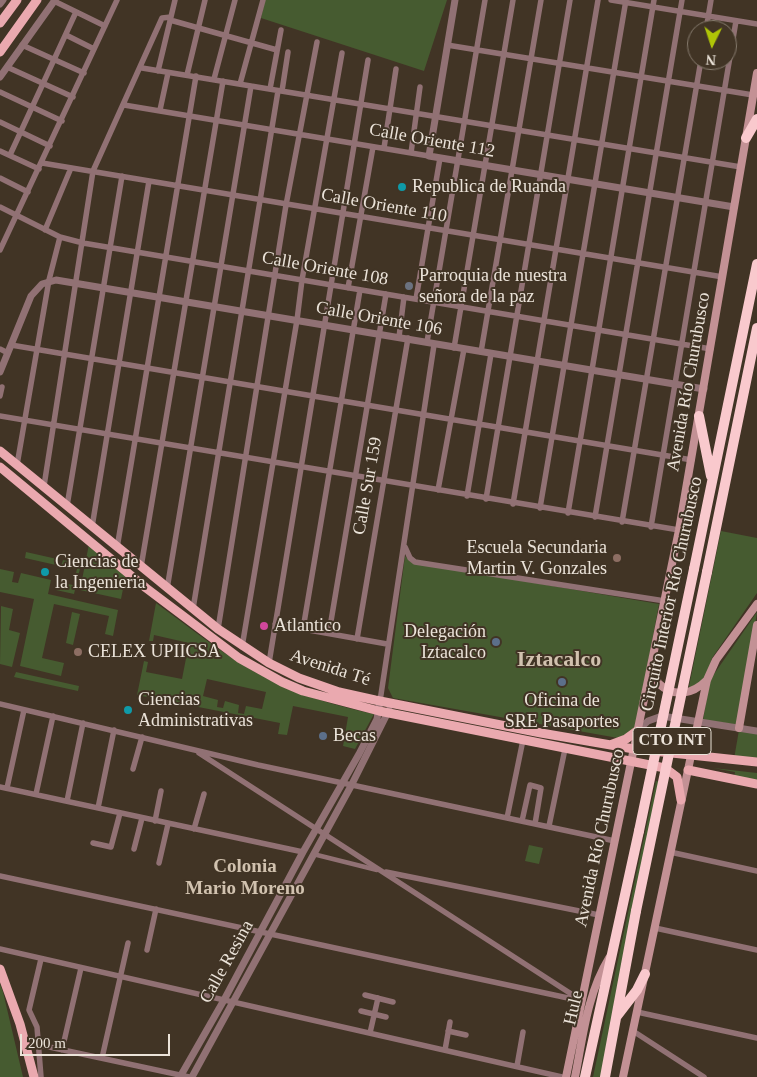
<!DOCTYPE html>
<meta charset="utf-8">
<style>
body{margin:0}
#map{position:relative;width:757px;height:1077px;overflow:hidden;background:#413425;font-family:Georgia,serif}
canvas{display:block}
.north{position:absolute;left:687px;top:20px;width:50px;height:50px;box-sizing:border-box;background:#413425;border:1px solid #857a6d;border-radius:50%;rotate:184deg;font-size:14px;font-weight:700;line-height:20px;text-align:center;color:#ebe3d9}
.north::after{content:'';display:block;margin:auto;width:18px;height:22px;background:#afc507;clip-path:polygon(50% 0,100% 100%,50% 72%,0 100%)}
.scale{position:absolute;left:20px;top:1034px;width:150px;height:22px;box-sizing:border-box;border:2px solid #ebe3d9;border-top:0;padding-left:6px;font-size:15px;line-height:18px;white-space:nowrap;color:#ebe3d9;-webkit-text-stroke:4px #413425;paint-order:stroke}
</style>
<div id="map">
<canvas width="757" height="1077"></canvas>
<div class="north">N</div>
<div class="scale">200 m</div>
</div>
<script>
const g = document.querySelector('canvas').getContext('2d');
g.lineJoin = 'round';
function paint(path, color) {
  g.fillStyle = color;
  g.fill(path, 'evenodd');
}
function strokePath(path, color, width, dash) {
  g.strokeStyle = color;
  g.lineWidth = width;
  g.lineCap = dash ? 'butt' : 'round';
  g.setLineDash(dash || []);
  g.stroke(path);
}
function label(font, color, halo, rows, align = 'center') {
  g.font = font + ' Georgia,serif';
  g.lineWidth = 4;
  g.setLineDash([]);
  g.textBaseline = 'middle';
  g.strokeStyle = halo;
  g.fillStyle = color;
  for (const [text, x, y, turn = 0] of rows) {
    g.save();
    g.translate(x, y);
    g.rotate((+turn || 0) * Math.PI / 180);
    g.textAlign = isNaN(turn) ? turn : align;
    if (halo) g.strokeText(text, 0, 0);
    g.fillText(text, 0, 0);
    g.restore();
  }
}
paint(new Path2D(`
 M265 0H447L424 71 261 18Z
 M721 531 757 538V593L712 658 705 685 688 691Z
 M89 544 126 574 121 599 80 590Z
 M26 552 57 559 56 565 25 558Z
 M405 556 411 562 659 604 635 731 618 738 393 698 388 688Z
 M63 560 81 564 74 594 56 590 58 582 73 585 77 569 61 566Z
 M0 569 14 572 12 582 18 583 21 573 51 580 48 594 118 610 113 636 105 634 109 616 54 604 42 658 64 663 61 676 20 666 34 599 0 592Z
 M156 603C192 629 228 659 268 679 302 696 337 706 374 714L355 749 343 746 348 717 293 706 287 735 278 734 280 723 137 695 144 661 148 662 146 672 182 679 189 643 154 635 153 641H149ZM207 679 266 692 262 709 246 706 244 714 238 713 239 705 225 701 223 708 217 707 218 700 203 696Z
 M1 606 13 609 9 630 20 633 12 667 0 664Z
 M72 612 80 614 73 645 66 643Z
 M757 612 740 725 703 720 710 680Z
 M16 672 79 686 78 691 14 677Z
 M739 730 757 733V762L734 759Z
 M713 768 757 773V782L734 778 735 772Z
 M656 781 662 782 602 1077H593Z
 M529 845 543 848 539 864 525 861Z
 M0 984 3 992 23 1077H0Z`), '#465b30');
strokePath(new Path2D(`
 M313 854 377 870`), '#917174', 4.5);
strokePath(new Path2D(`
 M611 0 757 24
 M54 1 105 26
 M170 20 277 50
 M706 30 711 0
 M66 35 94 49
 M22 45 84 73
 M447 45 753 95
 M7 67 73 97
 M142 68 741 167
 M158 71 175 0
 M187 75 205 0
 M214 79 235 0
 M240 84 263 0
 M270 89 281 30
 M282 91 288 52
 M0 92 62 121
 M124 105 429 156
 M160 110 168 73
 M0 122 50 146
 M384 148 396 69
 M0 151 39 169
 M411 153 420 87
 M10 155 76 12
 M42 163 723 277
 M0 178 28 192
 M0 207 60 237 83 243 711 349
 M45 230 71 168
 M0 250 117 0
 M348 288 373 147
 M416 299 440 158
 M399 337 404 297
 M427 342 485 0
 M11 345 692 460
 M454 348 513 0
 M0 349 8 353
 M481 352 541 0
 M0 396 2 387
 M0 416 679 530
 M17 465 49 280 60 237
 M44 486 93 171 162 18 171 17
 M438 490 464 349
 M467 496 491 354
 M486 499 570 0
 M513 504 598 0
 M67 506 122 176
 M540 508 626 0
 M568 513 654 0
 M595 517 682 0
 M622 522 701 60
 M92 527 149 181
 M651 527 736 21
 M405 547 410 558 415 562 665 601
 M117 548 196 76
 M141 567 223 81
 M167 589 251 86
 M193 609 278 91
 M275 624 387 644
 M218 629 286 205 317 42
 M303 629 360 290
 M329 633 386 294
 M357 639 408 338
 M242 647 297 320 302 280 342 53
 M269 663 368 60
 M380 701 434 345
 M0 704 258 765 615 841
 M199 753 579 999
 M133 769 142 737
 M0 787 303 852
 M7 788 24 710
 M36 794 53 716
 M67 801 83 723
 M98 808 114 730
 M507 818 523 740
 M155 821 161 791
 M522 821 530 785 541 788 535 824
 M549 826 565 749
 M194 829 204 794
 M93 843 111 847 120 813
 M134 849 142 818
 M670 852 757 871
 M159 863 168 824
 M386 872 599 915
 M0 876 582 1001
 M655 928 757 950
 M0 949 562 1077
 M147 950 156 909
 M41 959 29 1010 37 1027 41 1077
 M365 995 393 1002
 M361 1011 386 1017
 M637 1012 757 1038
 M448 1031 466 1035
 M633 1031 704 1077
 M370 1033 378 998
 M40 1045 189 1077
 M62 1050 81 968
 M445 1050 450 1022
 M102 1058 128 943
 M517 1066 523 1032`), '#917174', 5.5);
strokePath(new Path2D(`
 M455 0 429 156 734 207
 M0 4 3 0
 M0 77 55 0
 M0 372 31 296 42 284 56 280 704 389
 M637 731 648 721 662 716 757 731
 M180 1077 224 1000 303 852 359 754 377 719 380 701
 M192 1077 351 786 389 710`), '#917174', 7);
strokePath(new Path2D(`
 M653 667 658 683C674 698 692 695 707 680
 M739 728 757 625
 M566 1077 679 530 757 73
 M575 1077C583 1037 587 994 609 958
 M623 1077 707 680 716 660 757 604`), '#c39195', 8);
strokePath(new Path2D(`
 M0 23 17 0
 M0 52 37 0
 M0 451 218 629 269 663 299 678 339 692 375 700 541 733 634 749 757 762
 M0 467 146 588 239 658 282 682 303 691 379 711 665 768 677 777 681 800
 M610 745 626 739 637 731
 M688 770 757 784
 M0 969 20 1024 34 1077`), '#eaa9af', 9);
strokePath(new Path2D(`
 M746 138 757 119
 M699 416 711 476
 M694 569 757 264
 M707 572 757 328
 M617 1016 637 990 645 974
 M585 1077 639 831
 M605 1077 636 911`), '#f9c9cd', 10);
strokePath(new Path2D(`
 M639 831 694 569
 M636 911 707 572`), '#f9c9cd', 10);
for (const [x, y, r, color] of [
 [402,187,5,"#0f9aa8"],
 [409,286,5,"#6b7280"],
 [617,558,5,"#8d6e63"],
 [45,572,5,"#0f9aa8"],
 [264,626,5,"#d1479c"],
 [496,642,5,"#5c6f8a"],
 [78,652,5,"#8d6e63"],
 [562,682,5,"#5c6f8a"],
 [128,710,5,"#0f9aa8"],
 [323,736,5,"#5c6f8a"]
]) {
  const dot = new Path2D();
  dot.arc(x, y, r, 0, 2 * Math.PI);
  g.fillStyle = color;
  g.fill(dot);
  strokePath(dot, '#413425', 2);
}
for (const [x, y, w] of [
 [672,741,78]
]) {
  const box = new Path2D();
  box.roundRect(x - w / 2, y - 13.5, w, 27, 4);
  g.fillStyle = '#413425';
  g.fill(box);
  strokePath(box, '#ebe3d9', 1);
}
label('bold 16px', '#ebe3d9', null, [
 ["CTO INT",672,741]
]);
label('18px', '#ebe3d9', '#413425', [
 ["Calle Oriente 112",432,141,10],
 ["Calle Oriente 110",384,206,10],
 ["Calle Oriente 108",325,269,10],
 ["Calle Oriente 106",379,319,10],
 ["Avenida Río Churubusco",689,382,-80],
 ["Calle Sur 159",368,486,-80],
 ["Circuito Interior Río Churubusco",672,594,-78],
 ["Avenida Té",330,668,18],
 ["Avenida Río Churubusco",600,838,-78],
 ["Calle Resina",227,962,-61],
 ["Hule",574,1008,-77]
]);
label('18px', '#ebe3d9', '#413425', [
 ["Republica de Ruanda",412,187],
 ["Parroquia de nuestra",419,276],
 ["señora de la paz",419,297],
 ["Escuela Secundaria",607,548,"right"],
 ["Martin V. Gonzales",607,569,"right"],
 ["Ciencias de",55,562],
 ["la Ingenieria",55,583],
 ["Atlantico",274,626],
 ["Delegación",486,632,"right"],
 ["Iztacalco",486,653,"right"],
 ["CELEX UPIICSA",88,652],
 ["Ciencias",138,700],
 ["Administrativas",138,721],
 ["Oficina de",562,701,"center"],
 ["SRE Pasaportes",562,722,"center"],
 ["Becas",333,736]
], 'left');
label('bold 19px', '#d1c2af', '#413425', [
 ["Colonia",245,867],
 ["Mario Moreno",245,889]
]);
label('bold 22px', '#d1c2af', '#413425', [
 ["Iztacalco",559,660]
]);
</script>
